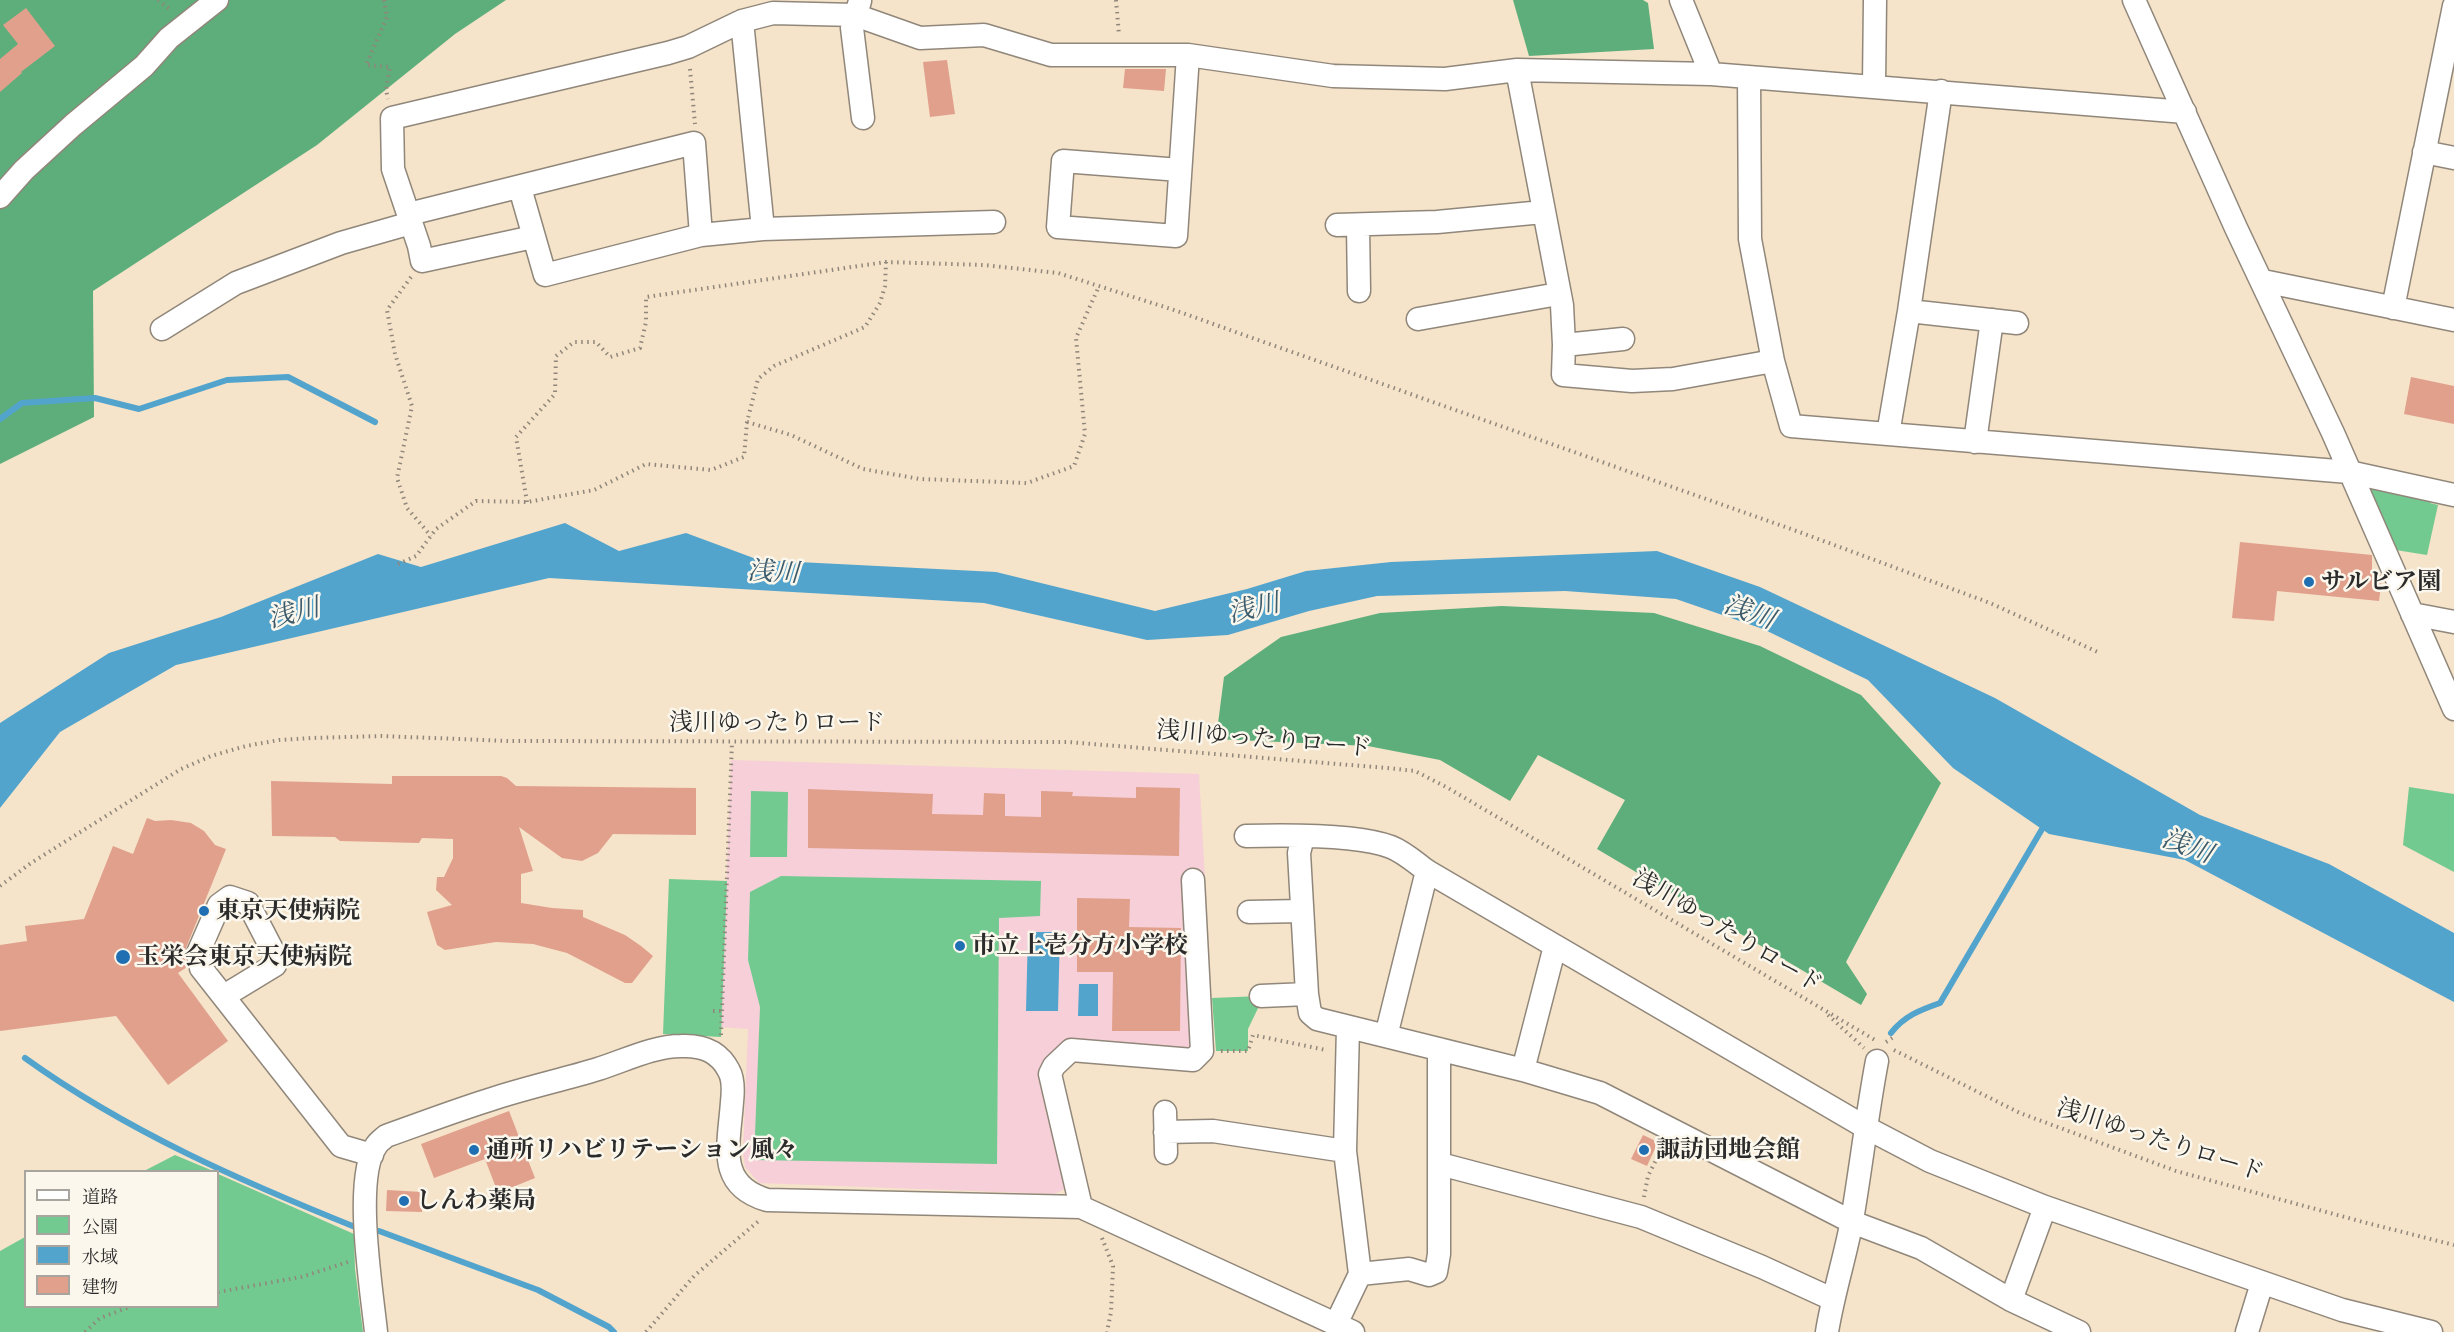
<!DOCTYPE html>
<meta charset="utf-8">
<style>
body{margin:0}
#map{position:relative;width:2454px;height:1332px;overflow:hidden;background:#f5e3ca;font-family:"EB Garamond","Noto Serif JP",serif}
canvas{display:block}
.legend{position:absolute;left:24px;top:1170px;width:195px;height:138px;box-sizing:border-box;background:#fbf7ec;border:2px solid #a8a59f;margin:0;padding:8px 10px;list-style:none;font-size:18px;color:#2b2b2b}
.legend li{display:flex;align-items:center;gap:12px;height:30px}
.legend b{width:30px;border:2px solid #a8a59f}
</style>
<div id="map">
<canvas width="2454" height="1332"></canvas>
<ul class="legend">
<li><b style="height:8px;background:#fff"></b>道路</li>
<li><b style="height:16px;background:#72ca91"></b>公園</li>
<li><b style="height:16px;background:#52a4cd"></b>水域</li>
<li><b style="height:16px;background:#e1a08c"></b>建物</li>
</ul>
</div>
<script>
const g = document.querySelector('canvas').getContext('2d');
g.lineJoin = 'round';
function paint(path, color) {
  g.fillStyle = color;
  g.fill(path, 'evenodd');
}
function strokePath(path, color, width, dash) {
  g.strokeStyle = color;
  g.lineWidth = width;
  g.lineCap = dash ? 'butt' : 'round';
  g.setLineDash(dash || []);
  g.stroke(path);
}
function label(font, color, halo, rows, align = 'center') {
  g.font = font + ' "EB Garamond","Noto Serif JP",serif';
  g.lineWidth = 5;
  g.setLineDash([]);
  g.textBaseline = 'middle';
  g.strokeStyle = halo;
  g.fillStyle = color;
  for (const [text, x, y, turn = 0] of rows) {
    g.save();
    g.translate(x, y);
    g.rotate((+turn || 0) * Math.PI / 180);
    g.textAlign = isNaN(turn) ? turn : align;
    if (halo) g.strokeText(text, 0, 0);
    g.fillText(text, 0, 0);
    g.restore();
  }
}
paint(new Path2D(`
 M731 760 1199 774 1205 879 1194 880 1202 1051 1071 1050 1054 1066 1077 1189H1065L1054 1194 759 1183 745 1167 743 1153 748 1029 721 1027Z`), '#f6cfd8');
paint(new Path2D(`
 M2349 472 2433 490 2430 503 2438 505 2427 555 2383 548Z
 M2409 787 2454 794V872L2403 845Z
 M751 791 788 792 787 857H750Z
 M781 876 1041 881 1040 916 999 918 997 1164 754 1160 760 1007 748 960 750 892Z
 M669 879 727 881 721 1037 663 1034Z
 M1261 996V1002L1248 1029V1051H1216L1212 998Z
 M175 1155 213 1171H144Z
 M218 1174 354 1234 355 1269 363 1332H0V1251L25 1237 26 1306H218Z`), '#72ca91');
paint(new Path2D(`
 M0 0H506L455 34 317 145 93 291 94 417 0 464Z
 M1513 0H1643L1648 3 1654 49 1529 56Z
 M1502 606 1654 613 1760 646 1861 695 1941 783 1846 962 1867 994 1861 1005 1597 849 1625 800 1538 755 1510 801 1440 760 1368 746 1216 739 1224 677 1281 637 1380 613Z`), '#5dae7b');
paint(new Path2D(`
 M565 523 619 551 686 533 759 560 996 572 1155 611 1247 589 1306 571 1391 562 1657 551 1760 587 1995 698 2200 815 2329 864 2454 933V1002L2185 860 2049 834 1953 768 1868 680 1763 629 1676 599 1565 591 1377 596 1309 611 1228 635 1147 640 984 603 549 578 176 665 60 732 0 808V723L109 653 221 617 378 554 421 567Z
 M1028 932H1060L1058 1011H1026Z
 M1079 984H1098V1016H1078Z`), '#52a4cd');
strokePath(new Path2D(`
 M0 419 22 403 95 398 139 409 227 380 288 377 375 422
 M1891 1033C1904 1016 1920 1010 1940 1003L2045 824
 M25 1058C128 1132 243 1182 360 1229
 M379 1231 538 1290 609 1327 614 1332`), '#52a4cd', 6);
paint(new Path2D(`
 M26 8 55 46 21 72 22 73 0 92V59L18 44 3 25Z
 M947 60 955 114 930 117 923 62Z
 M1125 69H1166L1164 91 1123 88Z
 M2411 377 2454 386V424L2404 414Z
 M2240 542 2372 555V572L2380 573 2382 578 2379 601 2277 591 2274 621 2232 618Z
 M392 776H501L507 778 516 786 696 788V835L613 834 598 853 582 861 562 858 519 827 533 871 521 874V903L552 908 583 910V917L625 935 641 946 653 956 632 983H625L567 953 533 944 496 942 445 950 437 945 427 912 452 905 436 890 437 877H444L453 858V839L422 838 419 843 340 841 335 837 272 836 271 781 392 784Z
 M1136 787 1180 788 1179 856 808 848V789L933 794 932 814 983 815 984 793 1005 794V816L1041 817V791L1073 792 1072 796 1136 798Z
 M147 818 155 821 171 820 191 823 204 831 215 845 226 849 186 948 184 954 187 967 178 973 228 1041 168 1085 116 1016 0 1031V945L27 941 25 926 84 919 113 846 133 854Z
 M1077 898 1130 899 1129 927 1181 928 1180 1031H1112L1113 972H1077Z
 M509 1111 535 1178 498 1193 485 1159 434 1178 421 1144Z
 M1643 1135 1658 1142 1647 1166 1631 1159Z
 M387 1190 422 1192V1212L386 1211Z`), '#e1a08c');
const minor = new Path2D(`
 M1681 0 1711 74
 M2134 0 2236 228 2333 433 2454 709
 M860 1 852 28 863 118
 M742 21 763 229
 M1517 70 1562 305 1564 345 1563 375 1632 381 1673 379 1773 361
 M1749 77 1750 239 1773 361 1791 426 2349 472 2454 495
 M1874 85 1875 0
 M2424 152 2454 158
 M1180 170 1063 161 1058 227 1176 236 1188 55
 M520 188 545 275 701 235 763 229 994 222
 M0 197 24 170 73 125 144 66 169 38 217 0
 M409 214 694 143 701 235
 M1337 225 1437 222 1543 212
 M1358 226 1359 291
 M533 237 422 261 419 246 393 169 392 118 668 53 688 47 742 21 773 13 855 15 920 38 984 35 1051 55H1188L1333 76 1445 79 1517 70 1711 74 2185 112
 M2263 281 2454 320
 M2393 308 2454 6
 M1909 311 2017 323
 M1418 319 1558 294
 M162 329 236 283 341 243 411 223
 M1564 345 1623 339
 M1888 434 1909 311 1941 91
 M1975 442 1992 320
 M2412 614 2454 622
 M1246 836C1284 835 1357 834 1391 847 1404 852 1416 863 1427 871L1865 1127 1930 1161 2045 1207 2342 1310 2431 1332
 M1303 837 1299 853 1307 994 1310 1013 1317 1019 1523 1070 1600 1093 1852 1222 1921 1248 2011 1300 2079 1332
 M1249 912 1302 911
 M224 996 275 965V955L248 903 230 897 219 905 198 953 201 968 341 1146 372 1155
 M1261 996 1307 994
 M1386 1036 1427 871
 M1523 1070 1555 946
 M1165 1112 1166 1153
 M1165 1132 1213 1131 1345 1151
 M1440 1164 1641 1217 1762 1267 1832 1299
 M1081 1207 1050 1074 1054 1066 1071 1050 1193 1060 1202 1051 1193 880
 M1360 1274 1409 1269 1429 1275 1436 1272 1439 1254V1049
 M2011 1300 2045 1207
 M1336 1324 1360 1274 1345 1151 1348 1027
 M376 1332C372 1292 353 1178 376 1146 378 1142 383 1139 386 1136 420 1124 454 1111 489 1100 525 1088 562 1080 598 1069 624 1061 653 1046 681 1046 702 1045 719 1051 729 1071 734 1080 733 1093 732 1102 729 1145 716 1185 767 1200L1081 1207 1353 1332
 M1827 1332C1833 1294 1845 1258 1852 1220 1861 1167 1867 1114 1877 1061
 M2247 1332 2262 1283`);
strokePath(minor, '#90877a', 25);
strokePath(new Path2D(`
 M158 0 172 11
 M384 0 387 17 366 65 390 67 386 90 388 99
 M1116 0 1119 35
 M690 69 695 124
 M411 277 387 310 395 354 412 406 397 478 407 508 431 536
 M747 422 791 435 863 469 920 479 1027 483 1074 466 1085 434 1076 338 1099 286
 M527 502 516 437 555 394 556 356 574 342H596L610 357 640 348 646 322V297L886 262 984 265 1058 273 1171 309 1802 533 1990 603 2100 653
 M398 564 416 556 436 529 476 501 527 502 594 490 646 464 711 470 744 457 747 422 758 379 774 366 865 327 880 303 885 286 886 262
 M0 886 31 863 181 769 211 756 246 746 279 740 311 738 382 736 509 741 1068 742 1387 768 1415 771 1448 788 1875 1040
 M713 1011H722
 M1828 1015 1864 1048
 M721 1035 732 742
 M1886 1042 1895 1036
 M1894 1050 2020 1113 2176 1171 2363 1222 2454 1245
 M1221 1051H1248L1253 1035 1326 1050
 M1644 1197 1648 1176 1662 1148
 M1102 1238 1113 1266 1111 1312 1107 1332
 M218 1292 301 1277 348 1262
 M85 1332 100 1318 132 1306
 M646 1332 694 1276 761 1219`), '#90877a', 4, [1.5, 4.5]);
strokePath(minor, '#fff', 22);
for (const [x, y, r, color] of [
 [2309,582,6,"#1f6fb2"],
 [204,911,6,"#1f6fb2"],
 [960,946,6,"#1f6fb2"],
 [123,957,8,"#1f6fb2"],
 [474,1150,6,"#1f6fb2"],
 [1644,1150,6,"#1f6fb2"],
 [404,1201,6,"#1f6fb2"]
]) {
  const dot = new Path2D();
  dot.arc(x, y, r, 0, 2 * Math.PI);
  g.fillStyle = color;
  g.fill(dot);
  strokePath(dot, '#fbf7ec', 2);
}
label('bold 24px', '#2b2b2b', '#fbf7ec', [
 ["サルビア園",2321,582],
 ["東京天使病院",216,911],
 ["市立上壱分方小学校",972,946],
 ["玉栄会東京天使病院",136,957],
 ["通所リハビリテーション風々",486,1150],
 ["諏訪団地会館",1656,1150],
 ["しんわ薬局",416,1201]
], 'left');
label('24px', '#2b2b2b', '#fbf7ec', [
 ["浅川ゆったりロード",777,723],
 ["浅川ゆったりロード",1264,740,5],
 ["浅川ゆったりロード",1727,932,31],
 ["浅川ゆったりロード",2160,1141,18]
]);
label('italic 26px', '#3b5b6c', '#fbf7ec', [
 ["浅川",773,573,3],
 ["浅川",1254,609,-13],
 ["浅川",1749,613,20],
 ["浅川",294,614,-14],
 ["浅川",2187,847,20]
]);
</script>
